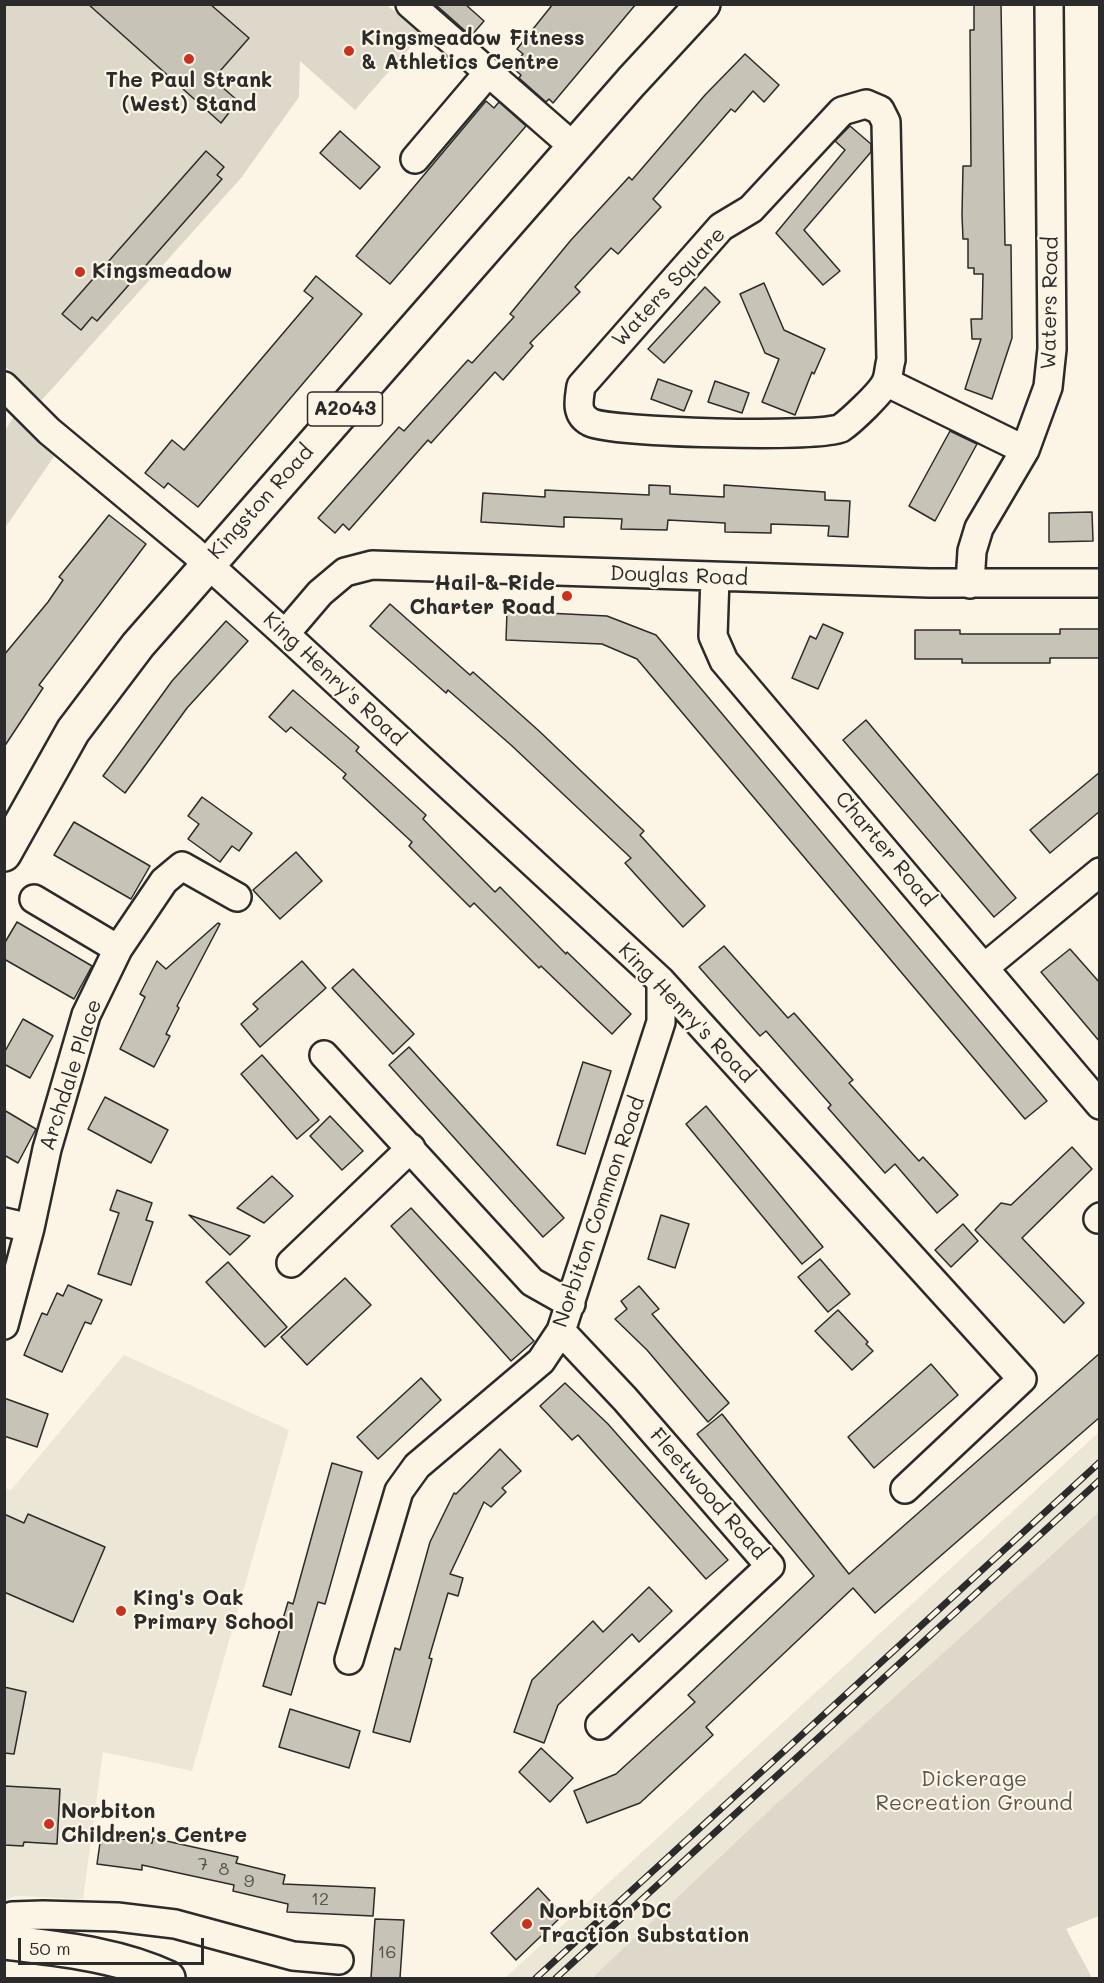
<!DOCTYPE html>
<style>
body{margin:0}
#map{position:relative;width:1104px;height:1983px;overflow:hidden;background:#fcf5e5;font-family:Mali,sans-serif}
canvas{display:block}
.frame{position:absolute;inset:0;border:6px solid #2b2b2b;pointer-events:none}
.scale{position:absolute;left:18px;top:1938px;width:186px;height:27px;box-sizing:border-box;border:3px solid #2b2b2b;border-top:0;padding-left:8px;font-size:18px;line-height:21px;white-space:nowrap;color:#2b2b2b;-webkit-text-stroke:4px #fcf5e5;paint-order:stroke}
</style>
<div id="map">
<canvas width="1104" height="1983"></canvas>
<div class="frame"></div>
<div class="scale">50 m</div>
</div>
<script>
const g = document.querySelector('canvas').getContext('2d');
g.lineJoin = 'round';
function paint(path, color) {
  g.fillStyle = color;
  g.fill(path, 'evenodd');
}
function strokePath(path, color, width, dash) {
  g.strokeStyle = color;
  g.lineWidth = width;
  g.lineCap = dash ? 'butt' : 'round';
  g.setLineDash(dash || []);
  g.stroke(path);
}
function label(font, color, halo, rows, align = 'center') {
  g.font = font + ' Mali,sans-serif';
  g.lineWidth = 4.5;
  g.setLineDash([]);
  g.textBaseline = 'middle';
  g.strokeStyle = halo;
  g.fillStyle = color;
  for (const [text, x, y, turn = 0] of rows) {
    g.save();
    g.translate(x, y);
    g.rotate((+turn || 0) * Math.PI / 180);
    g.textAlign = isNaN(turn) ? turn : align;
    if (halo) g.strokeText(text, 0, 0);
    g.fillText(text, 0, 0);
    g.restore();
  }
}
paint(new Path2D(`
 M124 1355 289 1430 192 1771 103 1752 83 1899 16 1896 5 1900V1488L11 1490Z
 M1099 1432V1512L777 1803 592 1978H505Z`), '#ece6d7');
paint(new Path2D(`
 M4 5H387L422 34 355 110 300 61 299 97 241 178 40 402 5 366Z
 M18 411 35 429 42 446 55 455 5 528V430Z
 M1099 1512V1916L1066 1929 1092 1978H592L777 1803Z`), '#ded8ca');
const building = new Path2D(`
 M88 4H210L249 38 213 79 238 101 221 123Z
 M435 4H465L484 21 471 36Z
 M553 4H636L553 103 549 99 546 102 519 78 521 75 512 67 523 54 517 49Z
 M974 4H1001L1005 245H1011L1012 338 992 399 965 389 981 339H972L971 319H982L983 274H974V268H968V239H963L962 215 963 166H971L970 30H974Z
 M745 54 779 85 764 102 753 91 735 112 731 109 653 199 661 207 618 254 611 248 575 287 580 292 530 343 533 346 503 380 495 372 431 443 428 440 349 530 343 524 335 533 318 518 399 427 404 431 468 360 472 363 514 317 510 314 571 240 629 177 632 180 705 95Z
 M486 101 494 108 499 102 526 126 390 284 356 256Z
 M850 126 871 144V152L804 230 840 271 823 285 776 233 845 150 835 141Z
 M340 131 380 167 360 189 320 153Z
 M206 151 224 167 217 175 222 179 97 321 92 317 81 330 62 314Z
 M316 276 362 314 198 507 168 483 164 488 145 473 172 440 184 450 313 298 304 291Z
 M764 283 784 330 825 349 814 374 812 372 795 415 762 402 779 359 765 353 740 294Z
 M705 287 720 302 664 363 648 349Z
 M658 379 692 391 684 411 651 399Z
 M715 381 749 393 742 413 708 402Z
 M950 431 977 444 935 521 909 506Z
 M649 485 670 486V494L724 497V485L825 492V500L850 501 848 537 828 536 829 526 771 524V533L725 532V523L668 520 667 530 621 529 622 519 564 517V527L481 522 483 493 545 497V490L649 495Z
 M1092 512 1093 541 1049 542V513Z
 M109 515 146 544 39 685 43 688 4 747V655L48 602 63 580 59 577Z
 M390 604 470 675 473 672 538 730 644 831 640 835 705 906 683 927 625 863 631 858 511 745 448 690 446 693 370 626Z
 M507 611 607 616 656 635 1047 1101 1025 1119 637 659 602 644 506 640Z
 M226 621 248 641 187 708 125 793 103 776 172 681Z
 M823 624 843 633 818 689 792 678 810 636 816 639Z
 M1060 629H1100V658H1050V663H962V659H915V630H960V634H1060Z
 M293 690 359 747 356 751 426 815 423 819 495 892 500 887 566 954 567 952 631 1014 612 1034 541 966 539 968 474 903 470 907 409 846 412 842 343 778 346 774 291 727 286 732 269 717Z
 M866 720 1016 898 994 917 843 740Z
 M1100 772V811L1050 853 1030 830Z
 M202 797 252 833 239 851 232 846 220 862 188 839 199 824 188 816Z
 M74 822 150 866 131 899 54 855Z
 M296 852 322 881 280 919 253 890Z
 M17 922 92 966 74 999 4 959V944Z
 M218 923 220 924 177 1006 179 1008 166 1034 170 1036 154 1067 120 1049 145 997 140 994 157 961 166 969Z
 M724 946 788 1018 794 1013 853 1080 849 1083 919 1161 923 1157 958 1195 937 1213 895 1164 885 1173 828 1108 831 1105 766 1031 760 1036 699 967Z
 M1070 949 1100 983V1042L1041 972Z
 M302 961 326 988 260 1047 241 1024 258 1009 253 1004Z
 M353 969 414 1034 393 1054 332 988Z
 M23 1019 53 1036 30 1078 4 1064V1053Z
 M409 1047 564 1218 543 1237 389 1065Z
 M262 1055 319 1120 297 1139 241 1074Z
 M583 1062 611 1071 585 1154 557 1145Z
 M105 1097 168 1130 151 1163 88 1129Z
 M706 1106 823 1247 802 1264 686 1124Z
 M4 1110 36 1129 18 1163 4 1155Z
 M330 1116 363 1151 342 1170 310 1136Z
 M1072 1147 1092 1169 1022 1238 1084 1303 1064 1323 975 1230 1001 1203 1011 1205Z
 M272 1176 293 1196 264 1223 237 1208Z
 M117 1190 152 1203 146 1220 153 1222 131 1285 98 1274 119 1213 110 1210Z
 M411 1208 534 1341 511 1361 391 1226Z
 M189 1215 250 1236 230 1255Z
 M661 1215 689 1224 675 1268 648 1259Z
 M963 1224 978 1241 951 1267 935 1250Z
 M820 1259 850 1294 828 1312 798 1277Z
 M228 1262 287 1327 265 1347 206 1282Z
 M345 1278 371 1305 307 1365 281 1337Z
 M68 1285 102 1300 91 1324 85 1322 62 1372 24 1355 42 1313 47 1315 57 1293 63 1296Z
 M639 1286 659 1309 652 1314 729 1403 708 1422 647 1350 615 1319 627 1309 621 1301Z
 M838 1310 868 1342 866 1344 873 1351 852 1370 815 1331Z
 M1100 1353V1417L875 1613 853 1588 706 1727 713 1735 640 1803 587 1823 574 1791 616 1774 695 1702 688 1695 814 1576 697 1434 722 1414 849 1574Z
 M931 1364 958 1395 874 1468 848 1437Z
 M421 1378 441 1400 378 1459 357 1437Z
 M565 1383 608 1424 728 1560 706 1579 578 1435 572 1440 540 1406Z
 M4 1398 48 1414 37 1447 4 1436Z
 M500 1449 521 1471 502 1488 506 1492 491 1507 484 1502 450 1574 463 1578 458 1596 448 1593 429 1658 432 1659 410 1742 373 1732 395 1648 400 1650 430 1542 454 1493 456 1494Z
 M332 1463 362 1472 325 1604 318 1602 291 1695 263 1686 288 1602 293 1604Z
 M4 1514 24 1523 28 1514 105 1547 73 1622 4 1592Z
 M649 1587 672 1611 639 1642 632 1634 558 1705 544 1743 514 1732 532 1680 593 1621 603 1632Z
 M4 1687 26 1692 14 1754 4 1753Z
 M290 1709 360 1731 349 1768 279 1747Z
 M541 1748 573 1778 550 1802 519 1772Z
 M4 1786 60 1789 57 1844 24 1842 23 1846 4 1845Z
 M101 1836 152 1843 153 1838 238 1857 236 1863 285 1875 283 1884 375 1888 373 1916 287 1912 288 1904 233 1891 234 1885 142 1865V1870L97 1864Z
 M538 1888 563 1915 516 1960 491 1933Z
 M375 1919 404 1920 400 1978H371Z`);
paint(building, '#c8c3b7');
strokePath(building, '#2b2b2b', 1.5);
const street = new Path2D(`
 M410 4 575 148
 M866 104 880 110 886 122 891 360C889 366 889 376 886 382 881 393 851 421 841 428 825 438 608 433 590 422 575 414 579 400 581 386L721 227 751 209 842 111Z
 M415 159 488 73
 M886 382 1025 450
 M4 386 49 431 192 550 285 634 661 981 1022 1379 905 1489
 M715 577 713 636 724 661 1100 1105
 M970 584 972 551 979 528 1025 450 1048 387 1052 349 1049 4
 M285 634 320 593 345 572 372 565 929 583H1100
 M34 899 118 949
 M985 967 1100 872
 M324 1055 532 1282 571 1304
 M1098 1219 1100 1217
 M4 1222 30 1228 47 1149 86 1015 118 949 164 881 182 866 237 897
 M291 1263 411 1148
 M4 1325 30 1228
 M561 1331 625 1399 770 1566 600 1725
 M349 1660 399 1491 417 1466 541 1361 561 1331 661 1022V981
 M4 1920 12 1916 43 1915 117 1917 175 1924 293 1956 339 1960`);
const secondary = new Path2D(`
 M4 1942C59 1949 117 1954 168 1978`);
const primary = new Path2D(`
 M4 854 73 731 138 645 631 82 703 4`);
strokePath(street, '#2b2b2b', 32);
strokePath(secondary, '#2b2b2b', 38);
strokePath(primary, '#2b2b2b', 38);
strokePath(street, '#fcf5e5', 27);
strokePath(secondary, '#fcf5e5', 33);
strokePath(primary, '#fcf5e5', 33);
const rail = new Path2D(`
 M536 1978 1100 1462
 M556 1978 1100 1480`);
strokePath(rail, '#2b2b2b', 7);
strokePath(rail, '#fcf5e5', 4.5, [14]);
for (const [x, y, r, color] of [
 [349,51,6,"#c8321e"],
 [189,59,6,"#c8321e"],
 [80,272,6,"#c8321e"],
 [567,596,6,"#c8321e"],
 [121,1611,6,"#c8321e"],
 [49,1824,6,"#c8321e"],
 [527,1924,6,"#c8321e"]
]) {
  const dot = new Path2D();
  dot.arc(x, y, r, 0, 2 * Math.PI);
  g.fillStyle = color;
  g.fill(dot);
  strokePath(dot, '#fcf5e5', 2);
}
label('18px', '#52514e', null, [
 ["7",203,1864],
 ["8",224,1869],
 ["9",249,1881],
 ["12",320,1899],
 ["16",387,1952]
]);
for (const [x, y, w] of [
 [345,409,75]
]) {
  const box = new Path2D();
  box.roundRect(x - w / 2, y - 17, w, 34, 4.5);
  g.fillStyle = '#fcf5e5';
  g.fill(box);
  strokePath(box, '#2b2b2b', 1.5);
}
label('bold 20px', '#2b2b2b', null, [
 ["A2043",345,409]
]);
label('bold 21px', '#2b2b2b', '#fcf5e5', [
 ["Kingsmeadow Fitness",361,39],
 ["& Athletics Centre",361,63],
 ["The Paul Strank",189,81,"center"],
 ["(West) Stand",189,105,"center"],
 ["Kingsmeadow",92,272],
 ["Hail & Ride",555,584,"right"],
 ["Charter Road",555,608,"right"],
 ["King's Oak",133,1599],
 ["Primary School",133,1623],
 ["Norbiton",61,1812],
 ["Children's Centre",61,1836],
 ["Norbiton DC",539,1912],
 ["Traction Substation",539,1936]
], 'left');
label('21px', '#2b2b2b', '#fcf5e5', [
 ["Waters Square",669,287,-47],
 ["Waters Road",1050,303,-89],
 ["Kingston Road",261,502,-48],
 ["Douglas Road",679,576,2],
 ["King Henry's Road",334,679,43],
 ["Charter Road",885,849,50],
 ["King Henry's Road",686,1013,46],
 ["Archdale Place",71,1075,-72],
 ["Norbiton Common Road",599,1212,-71],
 ["Fleetwood Road",708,1494,49]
]);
label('21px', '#585653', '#fcf5e5', [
 ["Dickerage",974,1780],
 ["Recreation Ground",974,1804]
]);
</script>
